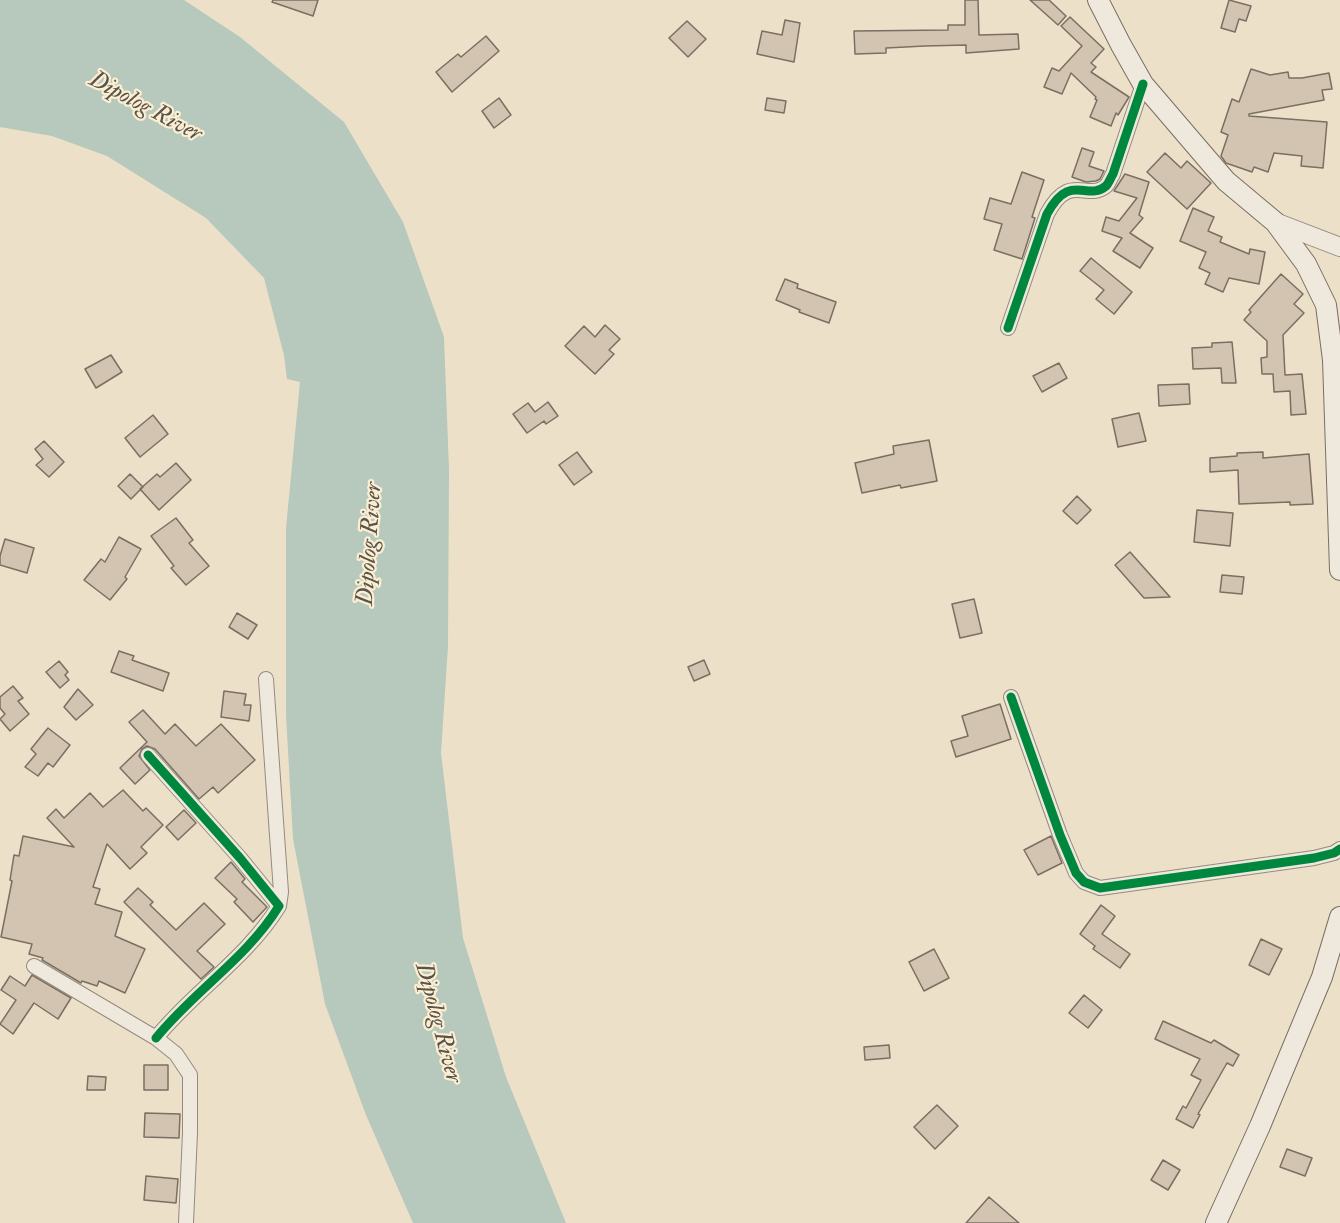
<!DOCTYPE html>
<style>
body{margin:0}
canvas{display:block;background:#ece0c9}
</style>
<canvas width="1340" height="1223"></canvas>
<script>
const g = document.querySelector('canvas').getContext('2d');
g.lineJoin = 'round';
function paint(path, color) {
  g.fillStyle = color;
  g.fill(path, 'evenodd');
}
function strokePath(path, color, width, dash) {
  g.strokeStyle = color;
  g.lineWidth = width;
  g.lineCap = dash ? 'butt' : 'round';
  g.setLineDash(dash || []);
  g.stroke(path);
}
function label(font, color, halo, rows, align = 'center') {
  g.font = font + ' "IM FELL Double Pica",serif';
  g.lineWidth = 4.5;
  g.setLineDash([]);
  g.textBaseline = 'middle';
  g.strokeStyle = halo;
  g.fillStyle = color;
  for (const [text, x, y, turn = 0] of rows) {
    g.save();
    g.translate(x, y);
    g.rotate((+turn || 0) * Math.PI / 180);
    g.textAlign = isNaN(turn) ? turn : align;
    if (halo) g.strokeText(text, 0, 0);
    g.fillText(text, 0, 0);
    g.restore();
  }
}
paint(new Path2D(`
 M0 0H184L240 37 344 122 403 222 444 337 449 470 448 646 441 753 463 938 506 1077 566 1223H413L366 1115 325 1004 293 839 286 715V528L300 382 287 379 284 355 264 278 206 218 107 156 52 136 0 127Z`), '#b7c8bc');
const building = new Path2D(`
 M273 0H318L313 16 272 2Z
 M965 0H978L979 35 1018 34 1019 49 966 53V45L925 46 886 48V53L855 54 854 31 948 30V25H965Z
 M1030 0H1049L1066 16 1058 25Z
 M1229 0 1251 6 1246 21 1239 19 1235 32 1221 28Z
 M1070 17 1104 49 1091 63 1096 67 1091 72 1129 97 1118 115 1116 113 1111 126 1090 117 1097 100 1095 99 1096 97 1071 73 1062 94 1044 87 1052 68 1059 71 1082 46 1061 26Z
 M785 20 800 23 794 62 757 54 762 31 782 35Z
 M687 21 706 39 688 57 669 38Z
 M486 36 499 51 452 92 436 72 458 54 461 57Z
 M1251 69 1270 75 1288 72 1289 78H1302L1329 73 1332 89 1322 90 1324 100 1249 114V116L1327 122 1323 168 1301 166 1302 156 1274 153 1268 172 1254 167 1252 172 1226 163 1221 156 1228 135 1221 132 1232 99 1239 102Z
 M499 98 511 115 494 128 482 111Z
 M767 98 786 101 784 113 765 110Z
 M1082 148 1094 152 1089 166 1104 171 1100 179 1096 181 1086 182 1072 177Z
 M1165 153 1181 168 1187 161 1211 183 1187 209 1147 172Z
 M1022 172 1044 180 1032 217 1035 218 1022 259 994 250 1002 224 984 219 990 198 1011 204Z
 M1125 174 1149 182 1139 215 1143 218 1130 233 1153 248 1140 268 1113 251 1122 238 1102 231 1106 217 1119 221 1137 198 1114 191Z
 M1193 208 1214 217 1208 231 1222 237 1220 242 1249 254 1250 249 1265 252 1259 284 1229 278 1223 292 1205 284 1210 273 1199 268 1206 252 1180 241Z
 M1091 258 1132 292 1114 314 1096 299 1104 290 1080 271Z
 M1281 274 1303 294 1294 304 1304 313 1283 335 1285 375 1302 374 1306 414 1291 415 1290 391 1274 392 1273 374H1262L1261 358 1267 357V341L1244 320 1251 312 1249 310Z
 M785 279 798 284 797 288 836 302 829 323 799 312 800 310 776 300Z
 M605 325 620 339 609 350 614 354 595 374 565 346 584 326 595 337Z
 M1232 342 1236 383H1222L1221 368 1193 369 1192 348 1212 347V343Z
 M111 355 122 372 96 388 85 369Z
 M1059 363 1067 378 1042 392 1033 376Z
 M1189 384 1190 404 1159 406 1158 385Z
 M548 402 558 416 546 424 544 421 527 433 513 414 528 403 535 412Z
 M1139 413 1146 441 1118 447 1112 419Z
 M153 415 168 434 140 457 125 438Z
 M929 440 937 481 901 488 900 485 862 493 855 463 894 454 893 446Z
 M44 441 64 462 49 477 36 465 43 459 35 449Z
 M577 452 592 472 574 485 559 465Z
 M1263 452V458L1309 454 1313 504 1290 505V502L1239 504 1238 470 1210 472V458L1237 456V453Z
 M176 463 191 480 159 510 140 489 157 474 160 477Z
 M130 474 143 487 131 499 118 486Z
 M1077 496 1091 510 1077 524 1063 511Z
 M1197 510 1233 513 1230 546 1194 542Z
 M176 518 193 540 189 543 209 566 186 585 171 568 174 566 151 536Z
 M119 537 141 549 125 577 127 579 110 600 84 580 101 559 105 562Z
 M5 539 34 548 27 573 0 565V556Z
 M1130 552 1170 597 1144 598 1115 565Z
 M1222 575 1244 577 1242 594 1220 592Z
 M974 599 982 633 960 638 952 604Z
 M237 613 257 625 248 639 229 627Z
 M119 651 134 656 132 660 169 673 163 691 111 672Z
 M704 660 710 674 694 681 688 667Z
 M59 661 68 672 65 675 69 680 60 688 46 672Z
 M13 686 23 698 18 701 29 714 10 731 0 719 5 714 0 708V697Z
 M78 689 93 705 76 720 64 707Z
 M224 691 246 694 244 705H251L249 721 221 717Z
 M1000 704 1011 739 956 757 951 741 968 736 962 716Z
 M143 710 165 734 175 724 196 746 221 724 255 760 218 793 213 787 199 799 155 749 147 746 142 749 139 756 150 770 135 784 120 768 147 742 129 722Z
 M48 728 70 745 53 767 48 763 38 776 25 767 36 754 31 749Z
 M123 790 143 811 146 808 163 825 141 847 147 853 130 869 107 844 93 887 100 889 95 904 122 912 115 936 145 949 125 993 99 981 97 986 82 981 81 983 42 960 43 958 29 954 32 944 1 937 12 881 10 880 14 855 19 856 23 836 74 847 47 818 56 809 64 818 90 793 103 807Z
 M184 810 196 823 178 840 166 827Z
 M1051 836 1062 863 1038 875 1024 850Z
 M231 862 245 879 242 882 267 907 253 922 234 902 237 899 215 878Z
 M138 888 153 902 150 905 176 930 204 903 225 924 197 951 214 967 201 979 124 902Z
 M1101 905 1115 916 1102 934 1130 954 1120 968 1093 949 1095 946 1080 934Z
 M1261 939 1282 949 1269 975 1249 965Z
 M934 949 949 978 924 991 909 962Z
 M32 975 71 998 58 1019 34 1003 13 1034 0 1024 16 1000 1 990 10 976 25 986Z
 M1084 995 1102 1010 1088 1028 1069 1013Z
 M1163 1021 1211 1043 1214 1040 1239 1055 1233 1066 1227 1063 1198 1114 1200 1115 1193 1128 1176 1119 1183 1106 1186 1108 1201 1080 1191 1075 1200 1059 1155 1039Z
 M889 1045 890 1058 865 1060 864 1047Z
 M144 1065H168V1090H144Z
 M88 1076 106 1077 105 1090H87Z
 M937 1105 958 1126 935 1149 914 1127Z
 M145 1113 180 1114 179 1138 144 1137Z
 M1287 1149 1312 1158 1305 1176 1280 1167Z
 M1163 1160 1180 1170 1168 1190 1151 1180Z
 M146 1176 178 1179 176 1203 144 1200Z
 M989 1197 1019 1223H966Z`);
paint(building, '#d3c4b2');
strokePath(building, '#7a6f62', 1.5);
const minor = new Path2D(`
 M1008 328 1047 214C1070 171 1087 202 1106 186 1109 183 1111 177 1113 174L1143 84
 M266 679 281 892 279 906
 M1011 697 1060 835 1076 873 1084 882 1100 888 1314 858 1334 853 1340 849
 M148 755 240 858 279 906C247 958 194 991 156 1038
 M34 966 156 1038 176 1054 190 1075V1133L186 1223`);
const tertiary = new Path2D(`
 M1275 222 1340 247`);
const secondary = new Path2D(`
 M1098 0 1121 45 1143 84 1226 181 1275 222 1306 264 1326 305 1333 360 1340 570
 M1216 1223 1260 1126 1322 977 1340 917`);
strokePath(minor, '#958b7d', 16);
strokePath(tertiary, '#958b7d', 20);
strokePath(secondary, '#7a6f62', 22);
strokePath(minor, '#eee8dd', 14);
strokePath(tertiary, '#eee8dd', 18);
strokePath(secondary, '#eee8dd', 20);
strokePath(new Path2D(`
 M1008 328 1047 214C1070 171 1087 202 1106 186 1109 183 1111 177 1113 174L1143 84
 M1011 697 1060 835 1076 873 1084 882 1100 888 1314 858 1334 853 1340 849
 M148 755 240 858 279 906C247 958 194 991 156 1038`), '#00873e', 9);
label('italic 24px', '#595449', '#fceed2', [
 ["Dipolog River",145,108,28],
 ["Dipolog River",371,544,-86],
 ["Dipolog River",437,1023,75]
]);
</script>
